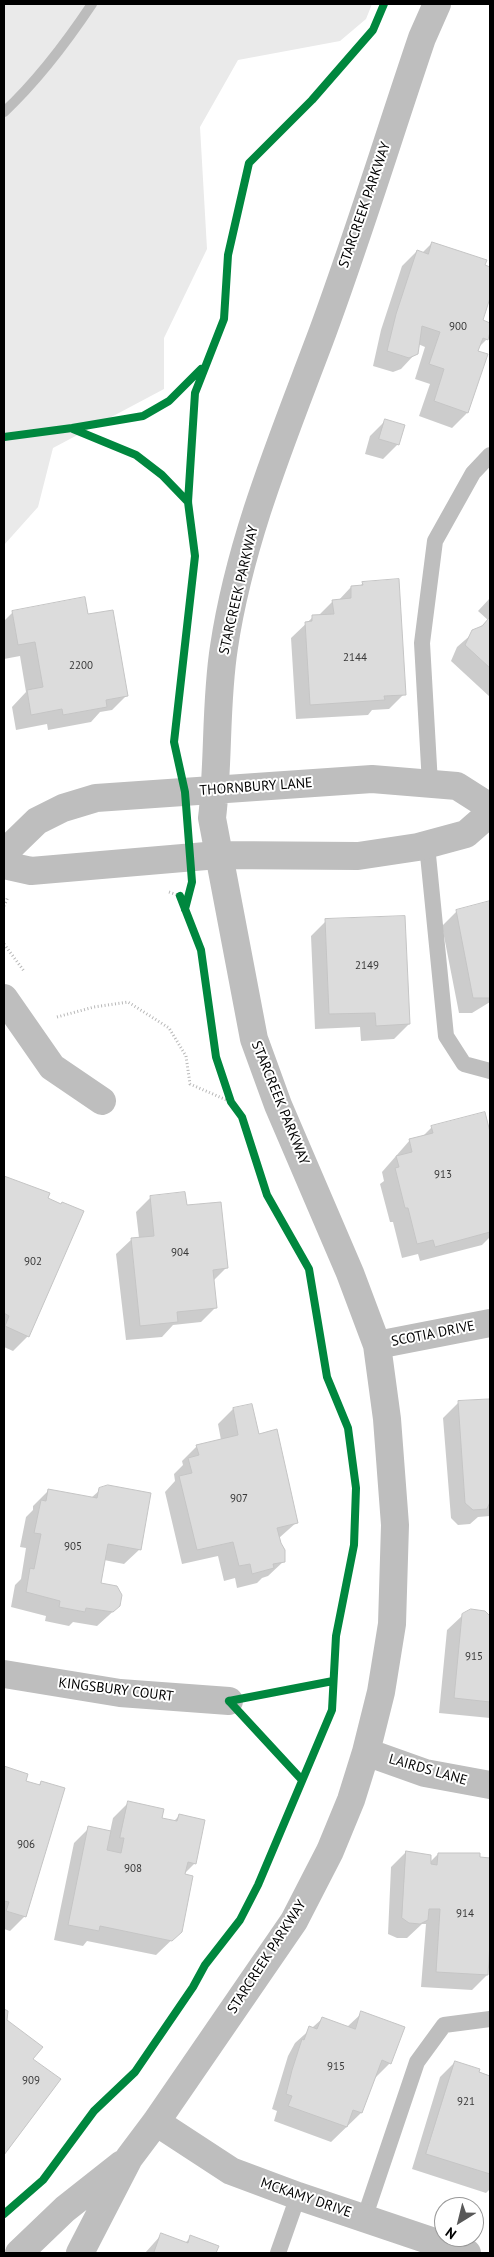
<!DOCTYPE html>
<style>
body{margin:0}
#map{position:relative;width:494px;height:2257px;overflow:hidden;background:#fff;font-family:"PT Sans",sans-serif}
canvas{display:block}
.frame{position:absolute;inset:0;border:5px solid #000;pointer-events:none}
.north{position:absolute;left:434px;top:2197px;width:50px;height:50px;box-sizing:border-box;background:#fff;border:1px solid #999;border-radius:50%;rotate:216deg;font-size:14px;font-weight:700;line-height:20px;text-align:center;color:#000}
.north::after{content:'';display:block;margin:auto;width:18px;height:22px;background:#595959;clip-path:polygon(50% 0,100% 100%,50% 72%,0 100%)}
</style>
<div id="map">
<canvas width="494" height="2257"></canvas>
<div class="frame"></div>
<div class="north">N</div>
</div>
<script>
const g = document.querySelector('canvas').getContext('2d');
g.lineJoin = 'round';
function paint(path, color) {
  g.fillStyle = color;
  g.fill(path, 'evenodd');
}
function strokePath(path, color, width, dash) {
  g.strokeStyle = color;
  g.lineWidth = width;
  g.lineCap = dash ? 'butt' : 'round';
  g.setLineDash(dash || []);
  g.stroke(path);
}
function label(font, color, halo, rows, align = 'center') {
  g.font = font + ' "PT Sans",sans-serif';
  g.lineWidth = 4;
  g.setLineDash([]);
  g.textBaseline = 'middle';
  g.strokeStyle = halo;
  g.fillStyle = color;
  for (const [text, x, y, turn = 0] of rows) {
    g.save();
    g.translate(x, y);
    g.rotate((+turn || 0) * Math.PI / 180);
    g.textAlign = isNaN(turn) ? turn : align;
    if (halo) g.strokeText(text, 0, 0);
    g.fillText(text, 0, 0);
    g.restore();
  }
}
paint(new Path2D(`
 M4 4H372L366 19 340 41 238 60 200 127 207 249 164 338V389L53 448 38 507 4 545Z`), '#eaeaea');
paint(new Path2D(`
 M432 243 490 268V294L481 321 490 325V328L487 339 478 348 467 413 452 428 419 416 430 384 415 379 425 347 418 344 416 353 401 369 393 372 373 366 381 330 402 266 417 251 422 253Z
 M385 421 398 444 383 459 365 454 370 436Z
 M363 583 404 694 389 709 372 710 368 715 296 719 291 638 313 617 318 616 333 601H338L351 587H359Z
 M490 598V697L451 661 457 647 488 620 478 611Z
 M13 612 127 695 112 710 100 712 91 722 48 730 47 724 16 730 12 707 26 692 20 656 4 659V621Z
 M490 904V1002L472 1013H459L442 926 457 911Z
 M326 921 409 1024 394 1039 361 1041 360 1027 315 1029 311 936Z
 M484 1114 490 1137V1237L482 1245 420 1261 418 1254 402 1258 393 1222H390L380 1184 384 1181 382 1172 410 1140 421 1138 432 1127Z
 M4 1177 48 1194 28 1336 13 1351 4 1347Z
 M151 1197 186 1206 227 1267 213 1281 216 1307 201 1322 173 1325 162 1337 126 1340 116 1254 132 1239 139 1238 136 1212Z
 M490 1401V1516L478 1517 470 1524 458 1525 451 1518 443 1418 458 1403Z
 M251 1406 258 1436 297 1522 279 1538 284 1561 268 1576 262 1578 257 1583 237 1588 235 1578 224 1581 218 1556 182 1564 165 1492 175 1481 174 1474 183 1465 182 1461 197 1446 221 1440 218 1424 233 1409Z
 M100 1490 140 1549 124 1564 104 1560 99 1584 119 1606 97 1626 73 1622 69 1626 45 1621 46 1616 11 1607 15 1585 21 1579 26 1548 20 1547 26 1517 33 1510V1506L48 1491 91 1498Z
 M463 1615 490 1618V1718L439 1713 447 1630Z
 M4 1768 27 1775 25 1782 38 1786 41 1782 25 1916 10 1931 4 1929Z
 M128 1803 161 1819 173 1822 179 1816 195 1863 183 1875 180 1932 156 1955 87 1941 83 1946 54 1940 74 1843 89 1828 110 1832 113 1818Z
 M406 1852 429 1863 438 1854 490 1859V1924L487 1975 472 1990 421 1987 426 1924H422L407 1938H397L388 1934 391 1867Z
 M4 2010 6 2012 5 2020 31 2059 59 2080 4 2153Z
 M362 2013 390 2063 375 2078 361 2113 331 2142 274 2121 277 2111 272 2109 288 2056 295 2043 323 2018 347 2027Z
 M455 2062 490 2076V2189L486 2193 412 2169 440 2077Z
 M162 2234 185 2243 191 2237 217 2246 215 2253H145Z`), '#0003');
strokePath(new Path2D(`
 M4 112C38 80 66 43 92 4`), '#bcbcbc', 10);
const building = new Path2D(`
 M432 242 487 260 485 265 490 267V298L483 320 490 323V332L488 340 483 338 478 351 488 354 468 413 434 401 444 369 429 364 440 332 422 326 418 354 409 358 387 351 396 314 417 250 428 254Z
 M385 419 405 425 399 445 379 439Z
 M399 579 406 695 384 696 385 700 310 705 305 622 312 621V615L334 614 332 600 351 598V586L363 585 362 582Z
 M85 597 88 614 113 610 128 696 106 700 107 707 63 715 62 709 31 715 27 690 43 687 35 642 18 645 12 611Z
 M490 617V668L465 645 472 630 482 626Z
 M490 901V998H473L456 910Z
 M405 916 410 1024 376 1026 375 1013 329 1014 325 919Z
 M485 1112 490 1132V1232L435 1247 433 1240 417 1244 408 1208H405L395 1168 399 1167 396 1156 412 1152 409 1139 433 1133 431 1126Z
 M4 1176 50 1193 48 1198 61 1204 62 1202 84 1211 29 1337 5 1326 9 1316 4 1313Z
 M185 1192 187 1205 221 1202 228 1268 213 1270 217 1308 177 1312 178 1322 140 1326 131 1238 154 1236 150 1196Z
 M488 1399H490V1502L487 1509 473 1510 465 1503 458 1401Z
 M252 1404 259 1434 277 1429 298 1523 277 1528 281 1543 285 1550V1562L273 1564 274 1568 252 1574 250 1564 239 1566 233 1542 197 1550 179 1476 192 1473 188 1458 199 1455 196 1445 238 1435 233 1408Z
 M108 1485 151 1493 141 1550 108 1544 101 1583 117 1586 122 1595 120 1606 113 1612 86 1608 85 1612 59 1607 60 1601 26 1592 30 1568 34 1569 41 1534 34 1533 41 1500 46 1501 48 1489 97 1498 99 1488Z
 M471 1609 485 1611 490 1616V1702L454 1698 462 1614Z
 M4 1766 28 1774 26 1781 40 1785 41 1781 65 1788 26 1917 6 1911 9 1902 4 1901Z
 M128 1801 164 1809 162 1818 177 1821 179 1814 205 1820 196 1864 188 1862 185 1874 193 1876 182 1932 172 1941 100 1926 99 1931 68 1925 88 1826 111 1831 107 1850 121 1853 124 1838H120Z
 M406 1851 431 1855V1864L437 1865 438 1853H480V1857L490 1858V1943L488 1975 436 1972 440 1909H429L428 1920 420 1924 409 1923 402 1918Z
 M4 2009 8 2011 7 2020 43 2047 33 2059 61 2079 4 2155Z
 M361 2011 405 2027 391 2064 382 2060 362 2113 353 2110 347 2127 288 2106 292 2096 286 2094 292 2070 302 2039 304 2040 309 2026 317 2029 322 2017 355 2029Z
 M455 2061 480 2069 479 2072 490 2076V2174L426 2154Z
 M161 2233 188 2243 190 2235 219 2246 216 2253H154Z`);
paint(building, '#dcdcdc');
strokePath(building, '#c5c5c5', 1);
strokePath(new Path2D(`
 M169 892 180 896
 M4 906 8 897
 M4 944 24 971
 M57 1017 94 1007 128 1002 169 1028 186 1056 190 1084 231 1102`), '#b8b8b8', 3, [1, 2.5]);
strokePath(new Path2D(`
 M430 784 422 643 435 541 473 473 490 455
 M427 845 446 1036 464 1064 490 1071
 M364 2219 417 2062 444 2025 490 2019
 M278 2253 298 2196`), '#bebebe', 16);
strokePath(new Path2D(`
 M4 853 37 821 63 808 96 798 372 779 457 786 490 807
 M4 865 31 871 218 855 358 856 418 847 466 834 490 813
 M4 998 52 1067 102 1101
 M377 1345 490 1323
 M4 1674 120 1693 229 1701
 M366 1752 425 1773 490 1785
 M156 2122 231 2171 298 2196 467 2253
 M19 2253 65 2209 122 2164
 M80 2253 129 2158 156 2122 294 1921 330 1851 351 1800 366 1752 381 1692 392 1624 395 1525 387 1419 377 1345 350 1273 278 1105 254 1039 212 818C219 761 215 704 224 647 240 540 282 440 320 339 357 240 388 138 422 38L437 4`), '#bebebe', 28);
strokePath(new Path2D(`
 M73 429 136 455 162 475 188 502
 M4 437 72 428 143 416 169 401 201 369
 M185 909 192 882 185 792 174 742 195 556 188 502 195 393 224 319 228 255 249 163 312 100 373 30 384 4
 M229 1701 302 1780
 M229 1701 333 1681
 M4 2214 43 2180 94 2111 135 2072 193 1987 205 1965 240 1920 258 1885 332 1710 336 1636 354 1545 356 1488 348 1428 327 1377 309 1269 267 1195 242 1117 231 1102 216 1057 201 950 180 896`), '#00873e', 8);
label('11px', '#373737', null, [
 ["900",458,327],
 ["2144",355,658],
 ["2200",81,666],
 ["2149",367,966],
 ["913",443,1175],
 ["904",180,1253],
 ["902",33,1262],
 ["907",239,1499],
 ["905",73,1547],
 ["915",474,1657],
 ["906",26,1845],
 ["908",133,1869],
 ["914",465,1914],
 ["915",336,2067],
 ["909",31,2081],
 ["921",466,2102]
]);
label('14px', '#000', '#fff', [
 ["STARCREEK PARKWAY",365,205,-71],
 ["STARCREEK PARKWAY",239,590,-77],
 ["THORNBURY LANE",256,787,-4],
 ["STARCREEK PARKWAY",280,1103,68],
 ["SCOTIA DRIVE",433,1334,-11],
 ["KINGSBURY COURT",116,1690,7],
 ["LAIRDS LANE",428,1770,16],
 ["STARCREEK PARKWAY",267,1957,-57],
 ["MCKAMY DRIVE",306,2198,19]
]);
</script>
